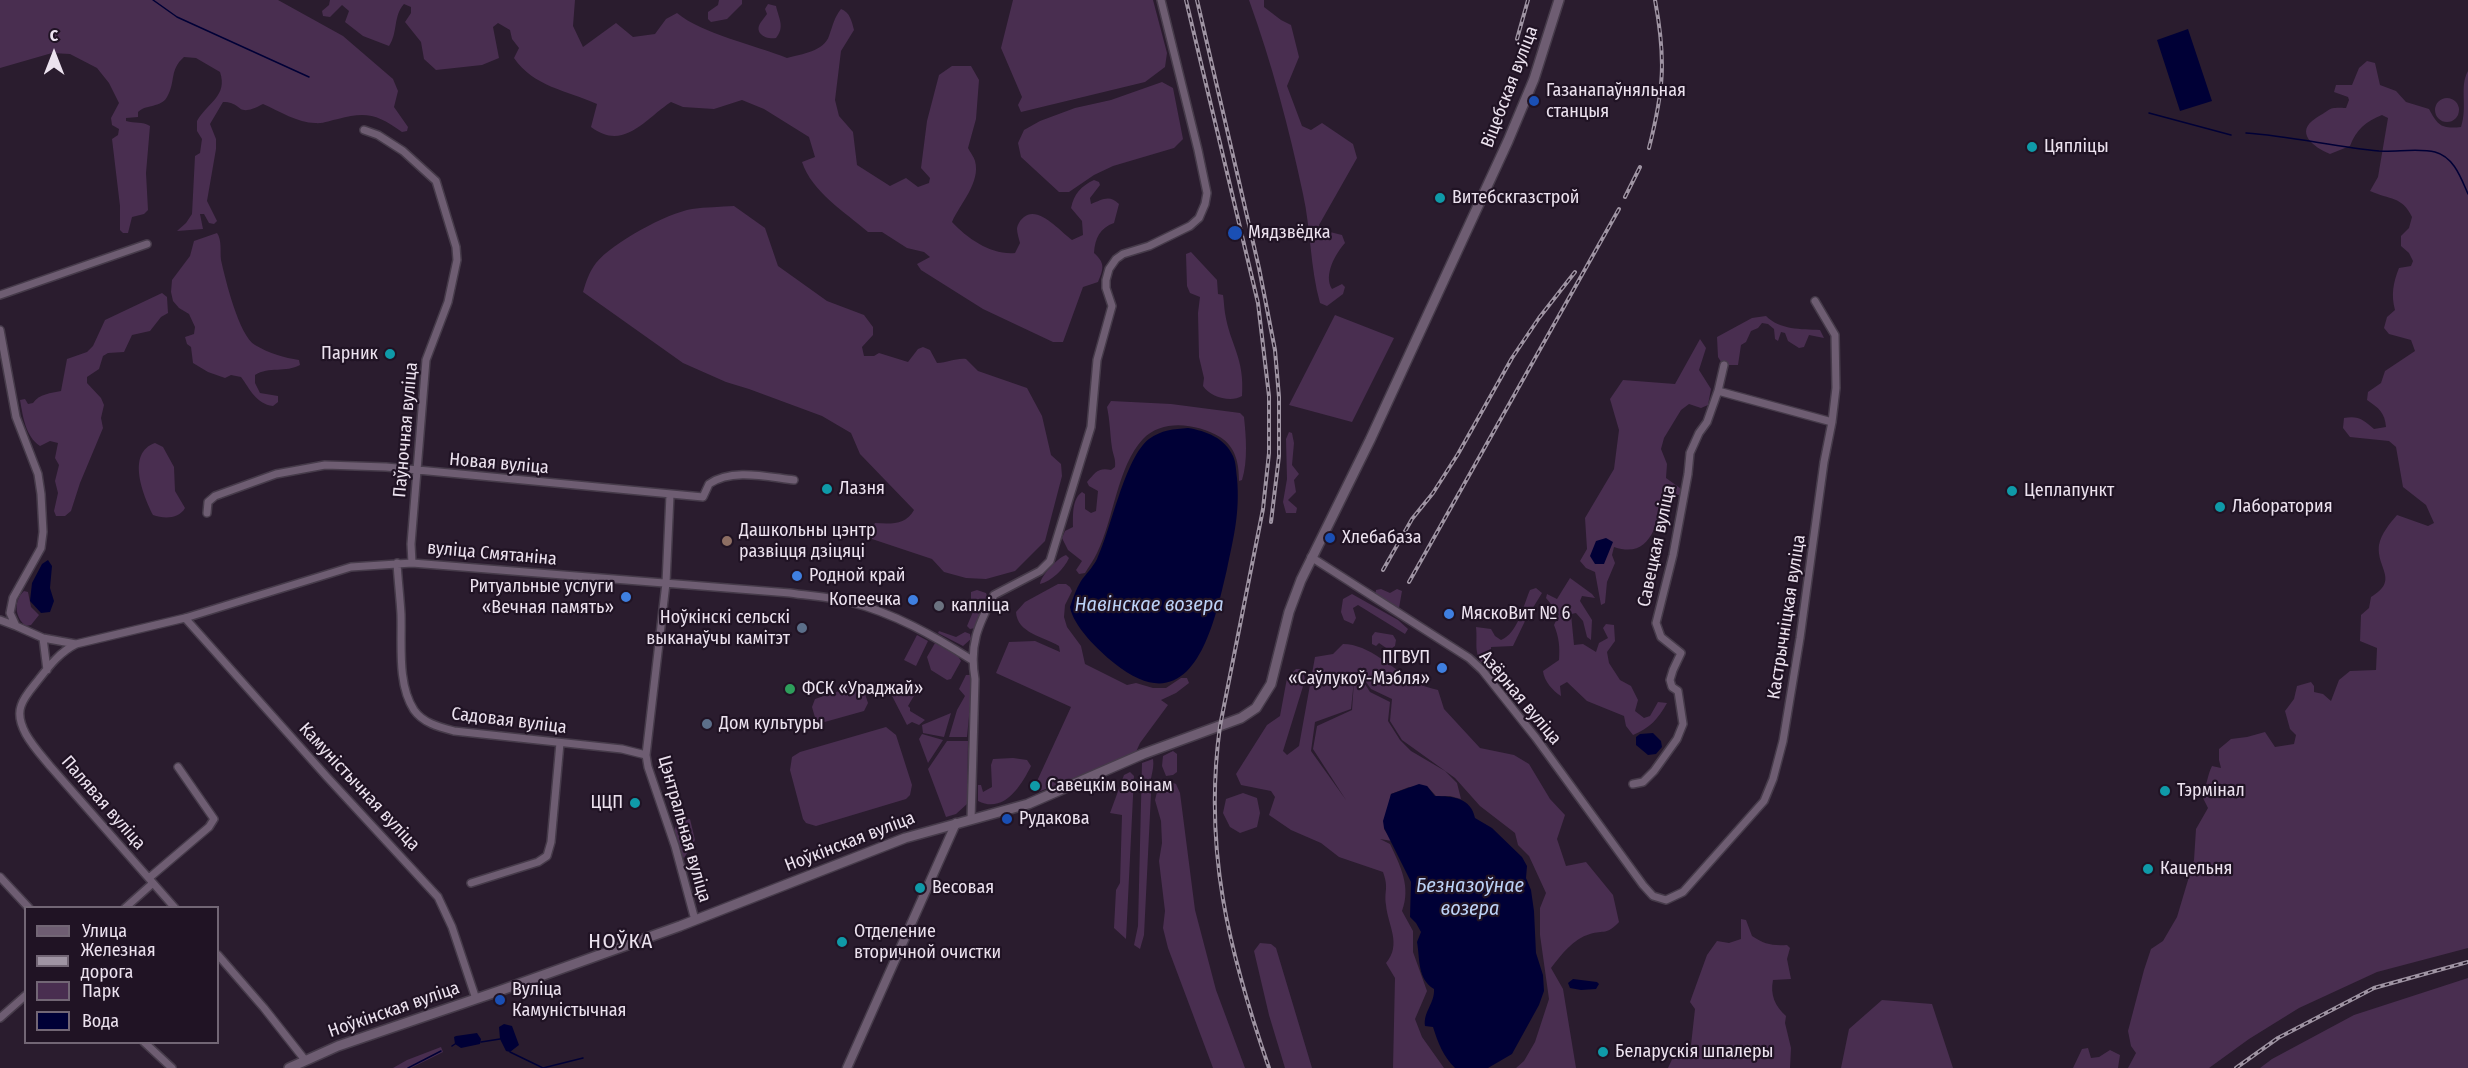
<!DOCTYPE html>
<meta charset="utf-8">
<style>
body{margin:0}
#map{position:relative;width:2468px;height:1068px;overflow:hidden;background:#2a1c2e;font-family:"Fira Sans Condensed",sans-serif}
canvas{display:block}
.legend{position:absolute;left:24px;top:906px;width:195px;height:138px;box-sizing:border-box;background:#201324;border:2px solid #726675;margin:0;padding:8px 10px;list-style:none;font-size:18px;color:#ece2ef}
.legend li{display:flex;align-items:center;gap:12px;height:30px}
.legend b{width:30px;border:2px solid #726675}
.north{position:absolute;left:24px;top:24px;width:60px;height:60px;-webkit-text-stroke:4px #201324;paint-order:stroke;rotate:0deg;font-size:16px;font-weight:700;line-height:24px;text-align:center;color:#ece2ef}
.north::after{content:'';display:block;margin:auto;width:21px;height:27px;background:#ece2ef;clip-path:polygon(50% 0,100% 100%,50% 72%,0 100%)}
</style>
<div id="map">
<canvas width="2468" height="1068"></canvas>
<ul class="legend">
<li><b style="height:8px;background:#6e5d72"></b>Улица</li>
<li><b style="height:8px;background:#9f94a3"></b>Железная дорога</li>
<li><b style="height:16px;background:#492e50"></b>Парк</li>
<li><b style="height:16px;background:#000036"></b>Вода</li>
</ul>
<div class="north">С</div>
</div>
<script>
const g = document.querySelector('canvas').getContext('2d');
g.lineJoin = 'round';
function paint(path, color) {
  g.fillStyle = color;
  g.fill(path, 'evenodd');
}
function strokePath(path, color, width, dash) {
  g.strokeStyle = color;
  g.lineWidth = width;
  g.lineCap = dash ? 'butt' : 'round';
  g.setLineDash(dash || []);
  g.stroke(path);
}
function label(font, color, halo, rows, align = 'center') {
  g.font = font + ' "Fira Sans Condensed",sans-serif';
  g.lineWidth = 4.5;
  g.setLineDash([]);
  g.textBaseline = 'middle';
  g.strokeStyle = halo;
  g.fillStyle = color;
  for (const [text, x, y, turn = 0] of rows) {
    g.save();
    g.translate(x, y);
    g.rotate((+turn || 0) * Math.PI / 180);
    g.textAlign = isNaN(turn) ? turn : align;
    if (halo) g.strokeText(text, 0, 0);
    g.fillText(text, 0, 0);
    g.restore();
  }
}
paint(new Path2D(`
 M0 0H278L343 36 393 79 398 91 394 107 408 127 407 131 402 132C378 115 367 111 338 119 331 120 323 124 315 123 298 123 279 111 263 104 235 119 244 102 223 102L210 124 216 139V149L207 201 217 221 214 224 209 223 204 214H200L203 229 177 231 186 223 192 214 195 156 200 153 202 139 197 131V121C208 102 228 96 220 72L196 58 184 57C169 70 176 82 167 97 161 108 146 104 138 112V117L126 118V121C135 124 142 121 150 126L146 173 148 210 144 214 132 217 128 233H123L120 230V206L112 139 118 135 119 129 112 125 111 118 119 103 109 83 97 68 70 54 52 53 0 68Z
 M330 0H575L573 26 583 47 616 23 633 37 655 34 666 19 677 13C702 34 755 45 787 58 802 54 824 51 829 36 833 25 834 18 841 9 850 12 852 22 854 30L841 51 835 100 839 116 853 132 857 165 890 186 906 178 918 187 929 183 930 178 921 168 927 121 939 75 952 66H971L979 80 976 119 968 148C970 152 974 157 975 161 981 182 960 204 952 222 968 239 991 255 1015 253L1020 243C1019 239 1017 233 1017 229 1017 225 1021 219 1024 217 1038 205 1060 231 1072 240L1083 235 1082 221 1071 208C1074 194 1081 186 1094 180L1099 182 1100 185 1090 198 1091 204C1102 200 1109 194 1119 204L1114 223C1100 228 1095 238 1094 253 1105 263 1104 268 1098 282L1083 287 1063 342H1053L983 309 921 270 917 264 930 257 924 252 907 248 882 232H868C845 212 812 192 802 162L815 157 809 137 764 109 742 100 714 109 683 107 671 102C646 118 624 152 591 127L597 104C566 90 534 87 514 58L519 48 512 39 510 30 498 23 493 27 499 58 482 65 436 70 424 59 421 42 405 22 411 13V7L404 4C393 16 398 33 389 46L363 36 345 22 349 11 342 5 330 17 323 16 322 11 329 5Z
 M719 0H742V4L727 19 711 22 708 19V12L718 5Z
 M1013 0H1153L1167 53 1165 67 1145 82 1021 112 1018 105 1022 97 1001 48Z
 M1249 0H1264V7L1281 20 1291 25 1299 57 1287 86 1302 126 1311 130 1322 123 1353 144 1357 158 1319 225 1322 230 1342 235 1345 243C1336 253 1323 275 1332 289L1342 284 1345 287 1343 294 1327 306 1320 303C1310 267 1311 230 1303 194 1289 128 1272 64 1249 0Z
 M768 4 776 6C779 19 785 27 776 38 766 40 753 33 761 22 763 19 765 17 767 14L765 9Z
 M2367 61 2375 63 2380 85 2396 91 2406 102 2429 109C2438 126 2442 129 2461 127 2468 106 2459 87 2468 71V948L2377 972 2299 1008 2249 1039 2209 1068H2128L2136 1053 2131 1046 2128 1031 2144 970 2151 949 2163 941 2177 917 2194 860 2196 829 2208 808 2202 796C2207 786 2207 776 2212 766L2221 768 2219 760V749L2231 739 2247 737 2265 732 2275 747 2294 744 2296 735 2290 729 2285 711 2294 699 2297 686 2311 682 2314 686V692L2323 694 2331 701 2339 680 2350 671 2376 670 2377 648 2360 641 2361 615 2369 608 2371 597C2400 580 2376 568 2379 545 2381 534 2390 523 2397 515L2428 526 2434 523 2426 505 2403 487 2396 447 2389 441 2350 437 2343 428 2344 418C2358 415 2364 420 2374 429L2386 427C2385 413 2379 408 2367 400L2368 392 2381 383 2385 371 2415 351 2411 340 2389 334 2384 328 2387 317 2395 310C2391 295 2393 283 2399 268L2411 266 2413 261 2409 253 2401 246V236L2409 228 2412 217C2402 196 2390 200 2370 191L2378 177 2388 118 2382 115C2366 121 2356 130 2350 146L2330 154C2313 147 2294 132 2316 118 2332 109 2327 107 2346 108L2349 100 2348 97 2334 92 2336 85H2352L2359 68Z
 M1162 82 1173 88 1183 139 1174 148 1113 166 1094 175 1069 192H1059L1021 157 1018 143 1024 130 1040 121 1075 108 1111 100Z
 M2435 110a12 12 0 1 1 24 0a12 12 0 1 1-24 0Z
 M734 206 765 228 778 266 827 301 864 315 873 327V335L862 347 864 356H874L879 353 908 362 918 349 923 347 930 350 937 363C948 363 955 358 966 359L978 371 1027 388 1042 416 1051 455 1061 464 1062 476 1045 541 1015 571 986 579 966 578 944 572 932 559 872 539 870 531 875 523C891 524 906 525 914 510L860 454 851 433 822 416 749 389 726 382 683 363 583 292C586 282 589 272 596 263 612 243 667 213 692 209 706 207 720 207 734 206Z
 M217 233C222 240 220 251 221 260 225 278 239 336 255 345 268 353 285 358 299 360L300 365C286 373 269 366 255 375V383L260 393 278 396V402L273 406C256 404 250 389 241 377L231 375 225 378 208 372 193 363 191 347 187 344 185 337 194 334 195 327 189 314 179 308 173 301 171 292 172 280 190 256 194 241Z
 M1191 252 1217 280 1218 294 1223 295C1224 301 1224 307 1225 313 1230 345 1245 358 1242 396 1231 403 1210 397 1203 386L1204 378 1199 357 1198 313 1200 297 1190 293 1187 286 1186 254Z
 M162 293 167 297 168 313 161 317 150 331 132 335 124 352 108 353 103 356 99 369 87 377V383L101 398 104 405 101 418 103 428 80 483 71 511 65 516H56L54 511 58 493 55 481 59 465 55 458 58 443 50 441 40 446C25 436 23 416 20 400L25 399 28 404 33 403C39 394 51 393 61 391L67 359 87 352 93 346 105 320Z
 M1335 315 1394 338 1352 422 1289 405Z
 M1766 316C1780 330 1801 329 1820 330L1824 338 1809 335 1804 347 1799 348 1788 341 1785 333 1781 332 1778 341 1775 339 1774 329 1768 324 1762 323 1758 328 1751 331 1746 342 1741 345 1738 365H1723L1718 357 1717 337 1752 318Z
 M1700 339 1706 348 1699 370 1711 389 1708 405 1701 408 1689 404 1681 410 1664 438 1661 449 1667 464 1666 478 1680 488V495H1668C1655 521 1653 560 1614 547L1612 555 1615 563 1607 582 1605 603 1601 605 1595 572 1586 568 1580 561 1587 549 1585 518 1614 469 1619 430 1610 399 1623 380 1675 384Z
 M1111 401 1171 404 1240 413 1244 417C1246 436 1248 461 1242 480L1239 481C1239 464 1236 447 1220 437 1198 424 1163 418 1143 439 1117 467 1114 519 1097 553 1094 560 1089 566 1085 573L1079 574 1076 570 1082 561 1068 550 1062 538 1065 531 1073 527C1073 515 1072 499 1082 492L1085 494V509L1091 513 1096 511 1098 491 1089 486 1087 482C1095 473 1098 467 1111 470L1115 467C1116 459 1113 455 1112 448 1110 434 1110 421 1107 407Z
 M1289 432 1292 433 1294 443 1292 465 1299 474 1294 480 1296 492 1288 500 1297 508 1296 513H1286L1283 502 1287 479 1286 439Z
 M155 443 163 447 174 467 175 491 185 508C179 519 164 519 153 515 143 495 126 453 155 443Z
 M1066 555 1069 558C1064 569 1052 581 1040 584 1041 576 1057 558 1066 555Z
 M1570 578 1592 594 1595 598 1582 596 1580 601 1592 620 1591 640 1587 637 1583 621 1576 613 1571 614 1574 645 1583 644 1596 652 1599 643 1608 638 1603 628 1606 624 1614 625 1615 641 1607 652 1609 663 1620 680 1631 686 1638 700 1635 711 1644 718 1650 716 1658 702 1667 703C1658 719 1650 728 1633 735L1626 726 1624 716 1587 701 1567 682 1560 686 1561 696C1553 691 1544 681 1543 671L1559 660C1560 647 1559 637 1554 625L1559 614 1546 598 1547 594 1557 599Z
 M1058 584H1066L1070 587 1072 591 1065 605 1064 617 1067 627 1081 646 1085 664 1127 685 1136 683 1153 688H1166L1181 678H1187L1189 683 1176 693 1161 700 1168 705 1140 743 1135 754 1038 792H1032L1071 707 996 673 1009 642 1035 641 1060 652 1059 646C1044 637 1017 633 1016 612L1025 602Z
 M1536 588 1542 593 1526 619 1513 646 1491 647V653L1496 665 1494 669 1487 670C1472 653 1478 646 1476 627L1491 629 1495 636 1501 640C1518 633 1523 606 1530 590Z
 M1381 589 1390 593 1397 589 1402 591 1399 608H1395L1375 596 1376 590Z
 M977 590 986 593C991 605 981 617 975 628L970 629 967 626 975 607 971 603V592Z
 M24 591 28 592 31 607 39 615 31 625 26 626C15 618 13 601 24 591Z
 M1352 594 1398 620 1408 629 1405 634 1358 605 1353 608 1356 618 1353 624 1344 620 1341 612 1343 599Z
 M939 631 956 637 965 632 970 634 971 639 963 646 938 633Z
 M1375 632 1393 635 1396 640 1395 646 1389 650 1379 643 1376 646 1372 644V636Z
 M917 635 928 641 916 666 904 660Z
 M935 643 958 656 961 661 951 679 947 680 931 670 927 657Z
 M1343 644C1369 644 1393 669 1415 682 1422 686 1430 688 1438 690L1444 709 1480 748 1514 755 1529 764 1550 799 1565 815 1557 839 1566 866 1586 862 1613 895 1619 922C1607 935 1604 930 1590 934 1573 939 1561 955 1551 968L1563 989 1576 1068H1516L1524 1061 1535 1042 1549 999 1540 935V908L1546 893 1529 856 1518 845 1515 833 1480 806 1455 778 1402 740 1390 721 1392 699 1371 689 1363 678 1354 680 1351 709 1315 722 1311 751 1346 800 1313 749 1317 726 1352 710 1354 681H1363L1370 692 1390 702 1388 721 1400 740 1411 751 1445 771 1457 783 1461 799 1450 796H1436L1427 786 1409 787 1391 794 1384 829 1392 841 1380 839 1390 844C1401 867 1411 887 1402 911L1413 931V952L1427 991 1415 1019 1422 1037 1444 1068H1393L1395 978 1386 963C1402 944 1388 926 1386 905 1384 890 1389 889 1383 872L1339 857 1321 843 1291 830 1269 815 1275 797 1271 791 1241 785 1236 774 1267 725 1280 716 1287 678 1296 669H1303L1305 680 1283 751 1287 755 1299 746 1315 657 1333 654Z
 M966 675H970L972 686 967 737H949L957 710 965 696 959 689Z
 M894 684 915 694 908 706 910 708V711L925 720 919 725 912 722 907 725 890 692Z
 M857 685 863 688 868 703 864 711 821 723 816 721 812 707 815 699Z
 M951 713 944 737 923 733 922 725Z
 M886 727 896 735 912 785 910 795 906 799 816 826 806 823 803 819 790 770 792 757 800 752Z
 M922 734 943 740 928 763 919 739Z
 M947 741H968L967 804 956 814 946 817 928 769Z
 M1173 751 1177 754V772L1173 775 1166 776 1162 766 1163 756Z
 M1013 758 1027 760 1031 766C1021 786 1004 814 978 801V785H981L983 792 992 787 991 765 993 759Z
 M1153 759C1155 771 1148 779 1151 794L1144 935 1140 949 1134 945 1138 926 1142 763Z
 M1130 772 1134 776 1126 939 1114 928 1116 890 1120 883 1122 815 1110 813 1124 775Z
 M1168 781 1176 784 1180 793 1195 910 1216 990 1245 1068H1213L1168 948 1163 928 1165 911 1159 861 1162 843 1161 821 1155 800 1159 784Z
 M1243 793 1257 798 1260 813 1257 827 1240 833 1230 827 1223 813 1226 799Z
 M683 819H690L695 840 684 858 681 856 674 832 677 823Z
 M1741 919 1746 920 1752 936C1764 944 1772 946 1787 945L1790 948 1787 959 1791 979 1773 980C1770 995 1775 1006 1786 1016L1785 1023 1791 1048 1790 1068H1668L1675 1053 1690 1054 1695 1009 1690 1002 1707 955 1717 941 1729 943 1741 939Z
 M1260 943 1271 944 1276 948 1312 1068H1285L1269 1015 1254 951Z
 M2468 978V1068H2260L2272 1059 2354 1015Z
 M1882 1000 1932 1004 1953 1068H1841L1849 1029Z
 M441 1047 443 1052 411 1068H393L407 1060Z
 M2088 1048 2091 1058 2099 1057 2110 1050 2120 1055 2118 1068H2073L2082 1049Z`), '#492e50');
paint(new Path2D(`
 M2188 29 2212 101 2180 111 2157 40Z
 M1188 428C1206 431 1225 438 1233 456 1236 462 1236 471 1237 478 1240 512 1234 536 1227 569 1214 625 1193 727 1114 663 1099 651 1073 626 1070 607 1073 598 1076 589 1081 581 1086 574 1093 567 1097 559 1111 530 1125 457 1149 439 1161 430 1174 429 1188 428Z
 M1606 538 1613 542 1604 564H1595L1590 556 1596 541Z
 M48 560 52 566 50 588 54 601 50 612 41 613 30 601 32 583 42 564Z
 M1653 733 1661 741 1662 747 1656 754 1648 755 1636 745V737L1640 734Z
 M1419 784 1427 786 1435 796C1453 796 1471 798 1475 818L1492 828 1522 857 1527 866 1526 878 1531 890 1534 911 1536 953 1543 975 1544 991 1539 1005 1512 1054 1488 1068H1455C1443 1056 1438 1043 1433 1027L1425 1026C1423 1012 1435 1003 1434 989 1417 979 1420 958 1417 942L1421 932 1416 923 1410 917 1411 882 1384 828 1383 821 1391 794Z
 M1573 979 1597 982 1599 984 1596 989 1581 990 1570 988 1568 983Z
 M504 1024 512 1026 519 1045 510 1052 506 1051 500 1039 499 1027Z
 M477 1033 481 1039 480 1044 461 1048 455 1044 454 1037 456 1036Z`), '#000036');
strokePath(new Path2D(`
 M153 0 177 17 309 77
 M2149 113 2231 135
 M2246 133C2291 136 2335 147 2379 151 2396 152 2420 148 2435 152 2454 157 2461 178 2468 194
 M481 1042 500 1039
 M452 1046 455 1044
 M510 1052 543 1068 583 1058
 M408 1068 441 1051`), '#000036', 1.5);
const minor = new Path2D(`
 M364 130 378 135 403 151 436 181 456 247 457 260 448 302 426 360 411 544 412 563
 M0 295 147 244
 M0 330 16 417 38 474 41 494 43 532 41 548 13 598 10 613 16 626 43 638 47 670
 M1718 391 1724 365
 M670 495 666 583 646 755 648 767 675 846 695 920
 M207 513 208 502 215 496 276 474 325 465 386 467 703 497 709 484C732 468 767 477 794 480
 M1311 557 1469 658 1482 670 1536 738 1643 885 1653 896 1666 900 1683 892 1764 801 1773 779 1783 741 1800 638 1824 462 1832 422 1836 388 1835 335 1815 301
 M397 563C398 580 400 597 401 614 402 644 397 684 414 710 423 723 439 727 454 731L622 749 646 755
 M185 618 327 777 438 897 452 927 476 999
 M0 620 16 626
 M43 638 76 644
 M1633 784 1643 782 1654 771 1677 739 1683 724 1678 691 1672 687 1670 680 1673 670 1681 653 1661 637 1656 623 1673 555 1688 474 1690 453 1699 433 1707 422 1718 391 1832 422
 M971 820 975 679C969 645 978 625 994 595L1040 571 1050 561 1091 427 1097 360 1112 306 1106 288V280L1109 269 1116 259 1123 254 1149 246 1190 226 1199 218 1205 204 1207 193 1198 150 1161 0
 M0 877 29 908
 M149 878 209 827 214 819 178 767
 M471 883 538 862 547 856 551 842 560 743
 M125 908 153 883
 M175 908 50 766C38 751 14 727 21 706 24 696 33 687 39 679 50 665 60 652 76 644L185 618 351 567 412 563 790 593C810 596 831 597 850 602 894 613 934 636 972 660
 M218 955 264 1008 305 1060
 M0 1018 26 995
 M144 1042 172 1068`);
const tertiary = new Path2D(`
 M847 1068 956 823`);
const secondary = new Path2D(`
 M289 1068 338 1046 499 991 680 926 905 838 1028 804 1143 754 1241 718 1256 708 1271 684 1289 612 1301 580 1370 440 1508 141 1534 79 1559 0`);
strokePath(minor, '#463b4a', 10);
strokePath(tertiary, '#463b4a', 11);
strokePath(secondary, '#463b4a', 12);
strokePath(minor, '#6e5d72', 7);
strokePath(tertiary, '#6e5d72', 8);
strokePath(secondary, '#6e5d72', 9);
const rail = new Path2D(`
 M1186 0 1258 303 1269 396V453L1263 509 1220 726C1203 850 1229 952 1269 1068
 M1197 0 1259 268 1275 350 1279 397V456L1271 522
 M1517 39 1528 0
 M1649 148C1664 89 1666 59 1655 0
 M1625 197 1640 167
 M1383 570 1412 519 1433 493 1458 454 1512 358 1539 318 1575 272
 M1409 582 1619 209
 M2236 1068 2278 1038 2374 988 2468 962`);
strokePath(rail, '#9f94a3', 4);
strokePath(rail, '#201324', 1.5, [4.5]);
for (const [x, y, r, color] of [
 [1534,101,6,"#1a4fb4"],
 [2032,147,6,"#0f9aa8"],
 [1440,198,6,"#0f9aa8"],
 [1235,233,8,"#1a4fb4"],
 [390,354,6,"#0f9aa8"],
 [827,489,6,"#0f9aa8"],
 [2012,491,6,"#0f9aa8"],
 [2220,507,6,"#0f9aa8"],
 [1330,538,6,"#1a4fb4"],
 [727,541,6,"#8d6e63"],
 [797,576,6,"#3f7fe0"],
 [626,597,6,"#3f7fe0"],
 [913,600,6,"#3f7fe0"],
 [939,606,6,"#6b7280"],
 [1449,614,6,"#3f7fe0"],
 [802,628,6,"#5c6f8a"],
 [1442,668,6,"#3f7fe0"],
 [790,689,6,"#2e9e5b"],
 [707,724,6,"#5c6f8a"],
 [1035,786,6,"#0f9aa8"],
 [2165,791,6,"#0f9aa8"],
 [635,803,6,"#0f9aa8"],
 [1007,819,6,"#1a4fb4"],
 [2148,869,6,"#0f9aa8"],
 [920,888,6,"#0f9aa8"],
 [842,942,6,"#0f9aa8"],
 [500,1000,6,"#1a4fb4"],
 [1603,1052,6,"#0f9aa8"]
]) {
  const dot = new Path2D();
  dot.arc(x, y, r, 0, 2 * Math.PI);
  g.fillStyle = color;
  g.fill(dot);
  strokePath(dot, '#201324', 2);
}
label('18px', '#ece2ef', '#201324', [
 ["Віцебская вуліца",1510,87,-69],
 ["Паўночная вуліца",406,430,-85],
 ["Новая вуліца",499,464,5],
 ["Савецкая вуліца",1657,546,-78],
 ["вуліца Смятаніна",492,554,5],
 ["Кастрычніцкая вуліца",1787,617,-81],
 ["Азёрная вуліца",1520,698,50],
 ["Садовая вуліца",509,721,7],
 ["Камуністычная вуліца",359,787,47],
 ["Палявая вуліца",103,803,49],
 ["Цэнтральная вуліца",684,829,74],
 ["Ноўкінская вуліца",850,842,-21],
 ["Ноўкінская вуліца",394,1010,-19]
]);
label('18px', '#ece2ef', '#201324', [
 ["Газанапаўняльная",1546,91],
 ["станцыя",1546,112],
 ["Цяпліцы",2044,147],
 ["Витебскгазстрой",1452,198],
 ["Мядзвёдка",1248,233],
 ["Парник",378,354,"right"],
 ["Лазня",839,489],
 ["Цеплапункт",2024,491],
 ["Лаборатория",2232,507],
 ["Дашкольны цэнтр",739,531],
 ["развіцця дзіцяці",739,552],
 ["Хлебабаза",1342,538],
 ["Родной край",809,576],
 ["Ритуальные услуги",614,587,"right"],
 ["«Вечная память»",614,608,"right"],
 ["Копеечка",901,600,"right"],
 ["капліца",951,606],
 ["МяскоВит № 6",1461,614],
 ["Ноўкінскі сельскі",790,618,"right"],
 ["выканаўчы камітэт",790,639,"right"],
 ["ПГВУП",1430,658,"right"],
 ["«Саўлукоў-Мэбля»",1430,679,"right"],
 ["ФСК «Ураджай»",802,689],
 ["Дом культуры",719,724],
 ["Савецкім воінам",1047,786],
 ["Тэрмінал",2177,791],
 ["ЦЦП",623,803,"right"],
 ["Рудакова",1019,819],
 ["Кацельня",2160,869],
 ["Весовая",932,888],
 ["Отделение",854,932],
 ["вторичной очистки",854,953],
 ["Вуліца",512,990],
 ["Камуністычная",512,1011],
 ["Беларускія шпалеры",1615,1052]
], 'left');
label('italic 20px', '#bcd2f7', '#201324', [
 ["Навінскае возера",1149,605],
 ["Безназоўнае",1470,886],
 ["возера",1470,909]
]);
g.letterSpacing = '1.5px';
label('21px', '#ece2ef', '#201324', [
 ["НОЎКА",621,942]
]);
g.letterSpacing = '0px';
</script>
